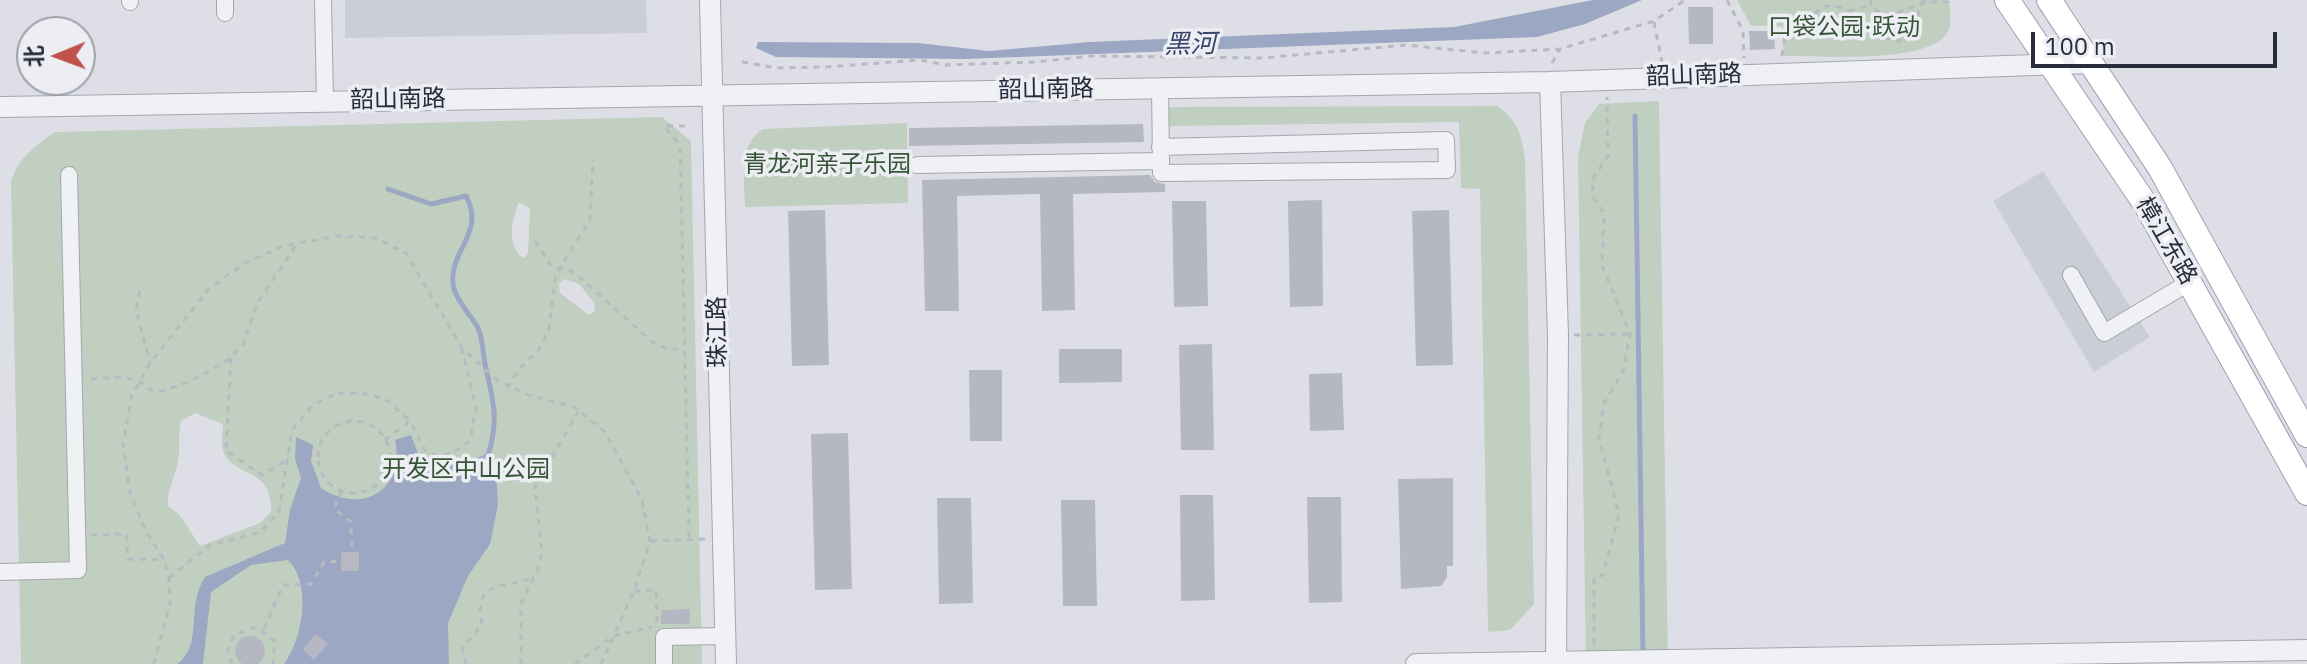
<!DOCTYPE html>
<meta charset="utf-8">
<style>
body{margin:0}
#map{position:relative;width:2307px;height:664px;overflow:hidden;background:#dedfe6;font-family:"IBM Plex Sans","Noto Sans SC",sans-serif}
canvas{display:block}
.north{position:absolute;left:16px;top:16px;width:80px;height:80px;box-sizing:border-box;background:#edeef4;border:2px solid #9ea0aa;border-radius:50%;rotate:269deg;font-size:22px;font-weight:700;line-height:32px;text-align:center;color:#282c3b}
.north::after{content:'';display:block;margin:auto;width:28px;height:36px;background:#c0524d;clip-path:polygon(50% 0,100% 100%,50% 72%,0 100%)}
.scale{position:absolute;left:2031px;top:32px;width:246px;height:36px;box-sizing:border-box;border:4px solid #282c3b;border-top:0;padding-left:10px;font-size:24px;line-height:28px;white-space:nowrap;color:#282c3b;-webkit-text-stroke:6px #edeef4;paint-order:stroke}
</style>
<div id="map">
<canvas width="2307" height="664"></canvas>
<div class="north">北</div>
<div class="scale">100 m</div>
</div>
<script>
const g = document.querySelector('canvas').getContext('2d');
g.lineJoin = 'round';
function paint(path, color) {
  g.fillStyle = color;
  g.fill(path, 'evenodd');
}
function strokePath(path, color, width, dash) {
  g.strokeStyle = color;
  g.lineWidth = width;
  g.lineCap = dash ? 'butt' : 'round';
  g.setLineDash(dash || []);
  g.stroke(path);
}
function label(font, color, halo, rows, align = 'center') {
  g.font = font + ' "IBM Plex Sans","Noto Sans SC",sans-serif';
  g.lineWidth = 7;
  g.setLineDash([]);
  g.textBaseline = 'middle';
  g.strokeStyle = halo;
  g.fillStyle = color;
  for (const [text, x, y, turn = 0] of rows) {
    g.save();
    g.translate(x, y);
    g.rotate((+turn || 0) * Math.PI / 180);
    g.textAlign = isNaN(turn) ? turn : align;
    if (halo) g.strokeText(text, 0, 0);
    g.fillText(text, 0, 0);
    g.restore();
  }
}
paint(new Path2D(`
 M345 0H646L647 33 345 38Z
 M2043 171 2150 337 2094 372 1993 201Z`), '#ccced7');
paint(new Path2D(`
 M1737 0H1947C1952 7 1950 15 1950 24 1947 67 1816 55 1784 56L1782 26H1751Z
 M1659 101 1668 664H1586L1578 157 1585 123 1599 104Z
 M1497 106C1518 120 1522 136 1525 160L1534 604 1510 630 1488 632 1480 189 1461 188 1459 122 1169 126V107Z
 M662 117 691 141 702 664H21L11 182C18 158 35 146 55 132ZM519 202 530 208 528 254 523 258C506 246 512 218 519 202ZM565 279 579 284 595 304 594 312 589 315 560 293 559 283ZM195 413 223 424C223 431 221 442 223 450 232 479 273 465 271 512L260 523 200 546 179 514 168 506C167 486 178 473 179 454 180 442 178 433 181 421Z
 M907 123 908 203 745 207C745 179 737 146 763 129Z`), '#c0cfc0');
paint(new Path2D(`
 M1593 0H1642L1585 24 1537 37 966 59 776 57 756 48 758 42 918 43 989 51 1089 42 1454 27Z
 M411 435 424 470C446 464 471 464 489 452L496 472 498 505 490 544 468 576 448 623 449 664H284C303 638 312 584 288 560L251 565 211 592 203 664H177C204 645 185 608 205 577L285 543 290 510 301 478 295 459 296 437 313 445 311 461 321 488C363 515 405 491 395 440Z`), '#9ca7c3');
strokePath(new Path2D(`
 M1635 116 1643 655
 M388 189 431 204 466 196C487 234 445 253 454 289 458 302 470 315 477 326 484 340 482 353 486 368 493 402 499 417 489 452`), '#9ca7c3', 5);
paint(new Path2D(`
 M1688 7H1713V44H1689Z
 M1749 31H1774L1775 49 1750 50Z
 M1143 124 1144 142 909 146V128Z
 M1150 175 1155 182 1165 184V192L1073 194 1075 310 1042 311 1040 194 957 196 959 311H925L922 180Z
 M1322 200 1323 306 1290 307 1288 201Z
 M1172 201H1206L1208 306 1174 307Z
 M825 210 829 365 792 366 788 211Z
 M1449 210 1453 365 1416 366 1412 211Z
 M1212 344 1214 450H1181L1179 345Z
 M1059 349H1122V382L1059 383Z
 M969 370H1002V441H970Z
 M1342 373 1344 430 1310 431 1309 374Z
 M848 433 852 589 815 590 811 434Z
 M1453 478V566H1447V577L1441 586 1401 589 1398 479Z
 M1180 495H1213L1215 600 1181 601Z
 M1307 497H1341L1342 602 1309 603Z
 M937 498H971L973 603 939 604Z
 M1061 500H1095L1097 606H1063Z
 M341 552H359V571H341Z
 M690 609V624H661V610Z
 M316 634 328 644 314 660 303 649Z
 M235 651a15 15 0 1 1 30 0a15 15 0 1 1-30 0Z`), '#b5b8c2');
const minor = new Path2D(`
 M130 0V2
 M225 0V13
 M323 0 325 102
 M1160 147 1446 140 1447 170 1161 173V161
 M917 165 1161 161 1160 88
 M2071 275 2104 333 2190 282
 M0 572 78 570 69 175
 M664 664V637L725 636`);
const tertiary = new Path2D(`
 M710 0 726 664
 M1550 82 1558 335 1556 664
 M0 107 1550 82 2092 63
 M1416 664 2307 650`);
const primary = new Path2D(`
 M2007 0 2146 205 2307 493
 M2049 0 2160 168 2307 435`);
strokePath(minor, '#a4a6af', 18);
strokePath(tertiary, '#a4a6af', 22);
strokePath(primary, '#9ea2b0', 26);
strokePath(new Path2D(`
 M1727 0 1743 31 1744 58
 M1870 0 1873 10 1893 15 1925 2H1954
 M1881 14 1884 37 1898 41 1908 38 1924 0
 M1654 22 1662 62
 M1806 22C1820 6 1829 1 1849 11
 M1782 56 1786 30 1792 23 1833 22 1849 11 1871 5
 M742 62 777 68 825 67 920 60 945 65 1035 62 1092 56 1262 58 1406 45 1484 53 1560 49 1654 21 1685 0
 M1552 63 1560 49
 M685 126H664L680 145 689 539
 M535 241 552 267 571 271 583 280 652 342 668 349H684
 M140 291 136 310 150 363
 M1574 335 1630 334
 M231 358 226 451 262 475 285 461
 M91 379C113 378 136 373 152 391H164L188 382 224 363 243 345 258 302 296 245
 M507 388 519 369 538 351 549 329 556 273 590 221 593 160
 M318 457a36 36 0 1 1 72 0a36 36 0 1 1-72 0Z
 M385 440 410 421 426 452C445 459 455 452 470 441L476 407 462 350
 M91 535 126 534 128 559 164 560
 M651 541 707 539
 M169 578 210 545 261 532 279 512 292 430 313 405 337 393 370 394 388 401 410 421
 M634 591 656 590 657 625
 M264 629 283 585 311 584 324 562 352 561 351 522 334 509 341 491
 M1594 644V577L1603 575 1619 514 1599 439 1604 403 1623 372 1630 334 1602 265 1604 213 1593 197 1592 180 1608 156 1607 97
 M154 664 170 603 169 578 164 560 147 533 130 493 123 444 132 395 150 363 209 289 243 264 283 246 337 236 375 238 406 253 462 348 497 380 528 395 574 407 605 432 642 500 650 541 634 591 601 664
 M232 664 228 651 234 635 256 627 275 641 273 664
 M466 664 462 649 482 624 480 610 483 596C498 580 516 586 534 577
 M521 664V603L538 569 542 551 535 487 578 412
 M575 664 613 636 652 627`), '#b8bac1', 3, [6, 6]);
strokePath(minor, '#f0f1f5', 16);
strokePath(tertiary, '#f0f1f5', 20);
strokePath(primary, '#fff', 24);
label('24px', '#375537', '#edeef4', [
 ["口袋公园·跃动",1844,28],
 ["青龙河亲子乐园",827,165],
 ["开发区中山公园",466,470]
]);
label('24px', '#282c3b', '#edeef4', [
 ["韶山南路",1694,76,-2],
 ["韶山南路",1046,90,-1],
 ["韶山南路",398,100,-1],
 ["樟江东路",2166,241,60],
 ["珠江路",718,332,-91]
]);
label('italic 26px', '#37446b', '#edeef4', [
 ["黑河",1190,45,-1]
]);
</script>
